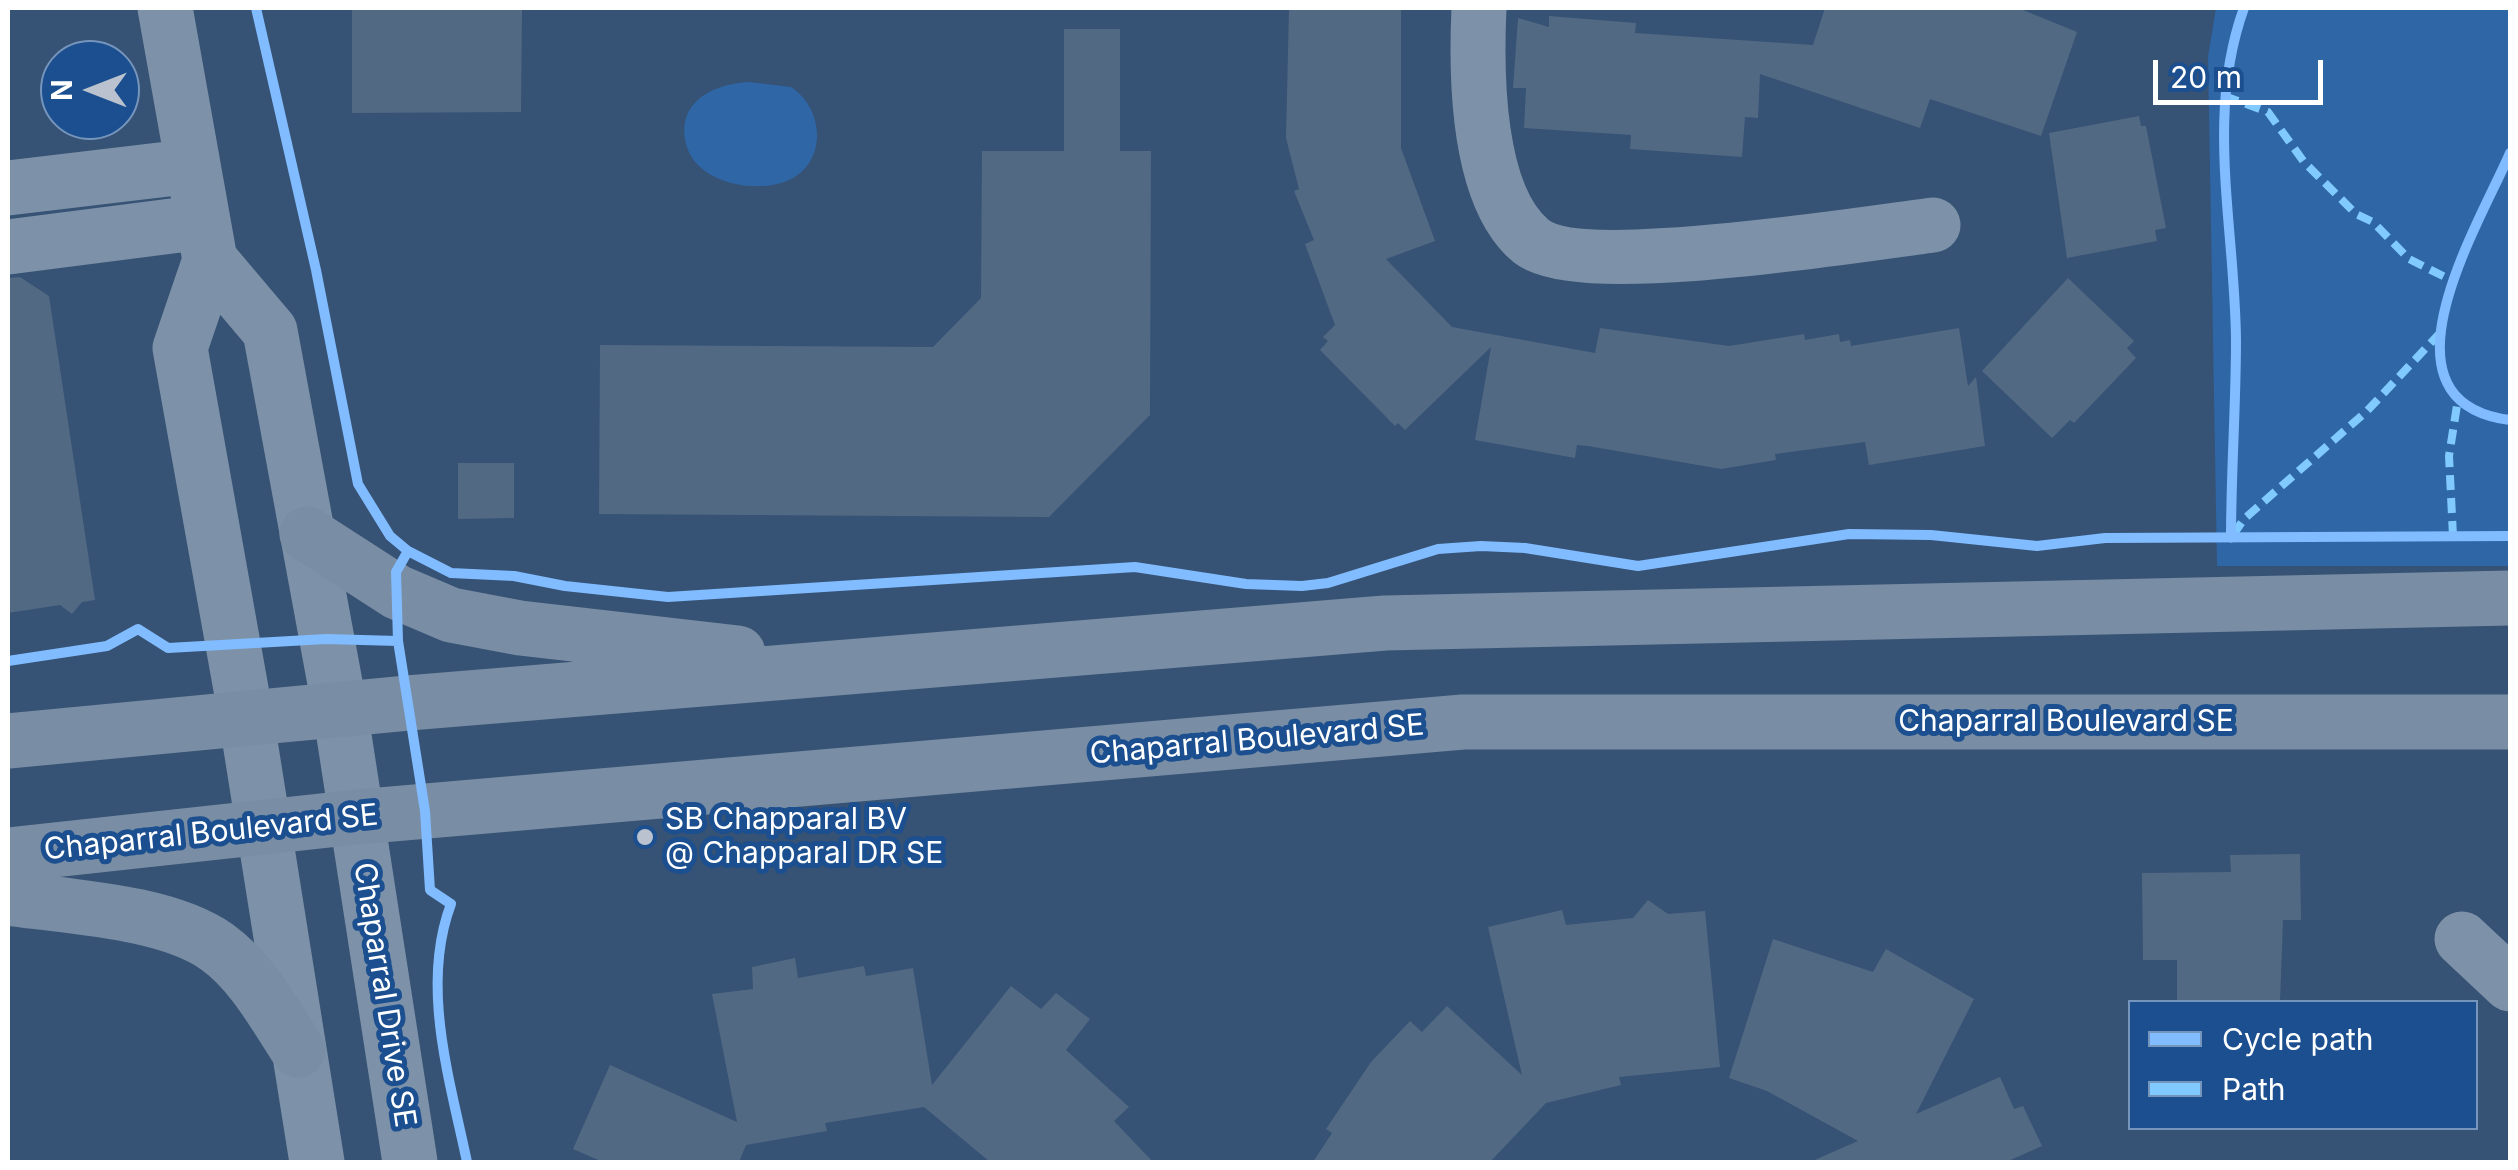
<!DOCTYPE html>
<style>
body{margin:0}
#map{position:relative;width:2518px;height:1170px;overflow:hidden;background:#365274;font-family:Inter,sans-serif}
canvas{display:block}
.frame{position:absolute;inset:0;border:10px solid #fff;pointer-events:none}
.legend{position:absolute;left:2128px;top:1000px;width:350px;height:130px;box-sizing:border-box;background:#1b4f8f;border:2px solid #7695bc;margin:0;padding:12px 18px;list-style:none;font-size:30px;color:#fff}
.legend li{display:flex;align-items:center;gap:20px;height:50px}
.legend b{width:50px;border:2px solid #7695bc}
.north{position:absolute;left:40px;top:40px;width:100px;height:100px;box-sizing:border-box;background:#1b4f8f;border:2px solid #7695bc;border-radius:50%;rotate:270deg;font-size:28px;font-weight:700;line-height:40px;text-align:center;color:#fff}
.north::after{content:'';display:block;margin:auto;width:35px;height:45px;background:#b9c2ce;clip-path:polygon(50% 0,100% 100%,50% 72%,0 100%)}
.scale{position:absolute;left:2153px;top:60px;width:170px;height:45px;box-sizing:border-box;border:5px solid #fff;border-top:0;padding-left:12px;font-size:30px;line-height:35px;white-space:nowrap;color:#fff;-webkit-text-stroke:8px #1b4f8f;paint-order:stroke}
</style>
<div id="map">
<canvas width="2518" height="1170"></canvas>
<div class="frame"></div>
<ul class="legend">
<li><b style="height:12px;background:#80bcff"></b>Cycle path</li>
<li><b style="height:12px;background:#80caff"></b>Path</li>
</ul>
<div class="north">N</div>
<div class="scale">20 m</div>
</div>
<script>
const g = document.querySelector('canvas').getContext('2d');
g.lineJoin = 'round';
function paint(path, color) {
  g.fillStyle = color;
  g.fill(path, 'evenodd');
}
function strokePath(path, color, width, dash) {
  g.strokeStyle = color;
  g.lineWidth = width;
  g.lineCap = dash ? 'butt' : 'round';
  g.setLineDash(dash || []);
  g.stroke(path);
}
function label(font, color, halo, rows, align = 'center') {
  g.font = font + ' Inter,sans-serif';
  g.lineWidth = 10;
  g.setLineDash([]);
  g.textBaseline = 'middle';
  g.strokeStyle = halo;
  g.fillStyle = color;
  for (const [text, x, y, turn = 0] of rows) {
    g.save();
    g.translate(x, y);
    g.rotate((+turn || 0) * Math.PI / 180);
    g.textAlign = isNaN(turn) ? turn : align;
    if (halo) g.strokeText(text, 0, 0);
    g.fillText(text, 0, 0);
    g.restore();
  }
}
paint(new Path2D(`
 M2216 8H2510V566H2217L2208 57Z
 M749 82 791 87C825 109 828 164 787 181 755 194 698 183 687 147 674 103 712 84 749 82Z`), '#2f66a5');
paint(new Path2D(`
 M352 8H522L521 112 352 113Z
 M1289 8H1401V148L1435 241 1386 259 1452 327 1595 353 1600 328 1729 346 1804 334 1805 340 1839 334 1840 342 1850 340 1851 346 1959 328 1968 386 1976 377 1985 446 1869 465 1865 442 1775 454 1776 460 1721 469 1588 446 1577 445 1575 458 1475 440 1491 347 1405 430 1398 423 1395 426 1320 350 1328 341 1323 337 1335 325 1305 244 1314 240 1294 191 1299 189 1286 138Z
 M1825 8H2018L2077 32 2041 136 1930 99 1920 128 1760 74 1758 118 1745 117 1742 157 1630 149 1631 135 1524 128 1526 88H1513L1518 18 1549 27V16L1636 23 1635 33 1813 45Z
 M1064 29H1120V151H1151L1150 415 1049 517 599 514 600 345 933 347 981 298 982 151H1064Z
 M2139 116 2141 126H2146L2166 228 2155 230 2157 241 2067 258 2049 133Z
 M20 277 49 296 95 600 82 602 72 614 60 605 8 613V278Z
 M2068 278 2134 341 2127 348 2136 358 2074 423 2070 420 2052 438 1982 371Z
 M458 463H514V518L458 519Z
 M2300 854 2301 920H2283L2280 1002H2177V960H2143L2142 873 2231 872 2230 855Z
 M1648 900 1668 914 1705 911 1720 1067 1619 1077 1621 1085 1546 1103 1490 1162H1313L1332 1133 1326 1129 1371 1062 1410 1021 1422 1032 1447 1006 1522 1075 1488 927 1562 910 1566 925 1633 918Z
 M1773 939 1873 972 1886 949 1974 999 1916 1114 2000 1077 2014 1109 2023 1106 2042 1146 2006 1162H1810L1858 1141 1767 1091 1729 1078Z
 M795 958 798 978 864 966 866 976 913 968 932 1085 1011 986 1041 1009 1056 993 1090 1019 1066 1050 1129 1107 1114 1121 1153 1162H990L924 1107 825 1123 827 1131 746 1145 739 1162H603L573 1149 610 1065 737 1122 712 994 753 989 752 967Z`), '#526984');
strokePath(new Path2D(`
 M165 8 210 260 180 348 246 717
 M1479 8C1476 73 1476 195 1531 241 1579 280 1863 234 1933 225
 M8 188 193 166
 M8 247 203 222
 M210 260 270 331 340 710
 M2462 939 2510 984`), '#7d92a8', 55);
strokePath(new Path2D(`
 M340 710 410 1162
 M246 717 317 1162`), '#7d92a8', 55);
strokePath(new Path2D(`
 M307 534 397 592 451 615 520 628 738 653
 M8 741 408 703 1385 623 2510 598
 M8 855 357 817 1463 722H2510
 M8 898C69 907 166 911 217 947 252 972 275 1015 298 1050`), '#798da4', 55);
strokePath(new Path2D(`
 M2224 96 2268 112 2304 162 2356 214 2373 222 2409 259 2455 282
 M2233 535 2244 519 2367 411 2440 333
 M2453 536 2449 456 2458 399`), '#80caff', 8, [15, 8]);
strokePath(new Path2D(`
 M256 8 316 270 358 484 390 536 408 551 451 573 514 576 565 586 668 597 1135 567 1246 584 1302 586 1328 583 1438 549 1481 546 1525 548 1638 566 1849 534 1931 535 2037 546 2105 538 2510 536
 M2510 153C2479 225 2369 402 2510 420
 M2231 538C2231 472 2236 406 2236 340 2235 228 2205 115 2244 8
 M408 551 396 572 398 641 425 811 430 890 451 904C420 986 450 1080 467 1162
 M8 661 107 646 138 629 168 648 326 639 398 641`), '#80bcff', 10);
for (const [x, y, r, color] of [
 [645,837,10,"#b9c2ce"]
]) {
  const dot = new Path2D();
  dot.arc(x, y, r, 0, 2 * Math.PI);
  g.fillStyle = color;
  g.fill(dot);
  strokePath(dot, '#1b4f8f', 4);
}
label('30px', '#fff', '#1b4f8f', [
 ["Chaparral Boulevard SE",2066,722],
 ["Chaparral Boulevard SE",1257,740,-5],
 ["Chaparral Boulevard SE",211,833,-6],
 ["Chaparral Drive SE",384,995,81]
]);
label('30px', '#fff', '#1b4f8f', [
 ["SB Chapparal BV",665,820],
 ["@ Chapparal DR SE",665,854]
], 'left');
</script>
